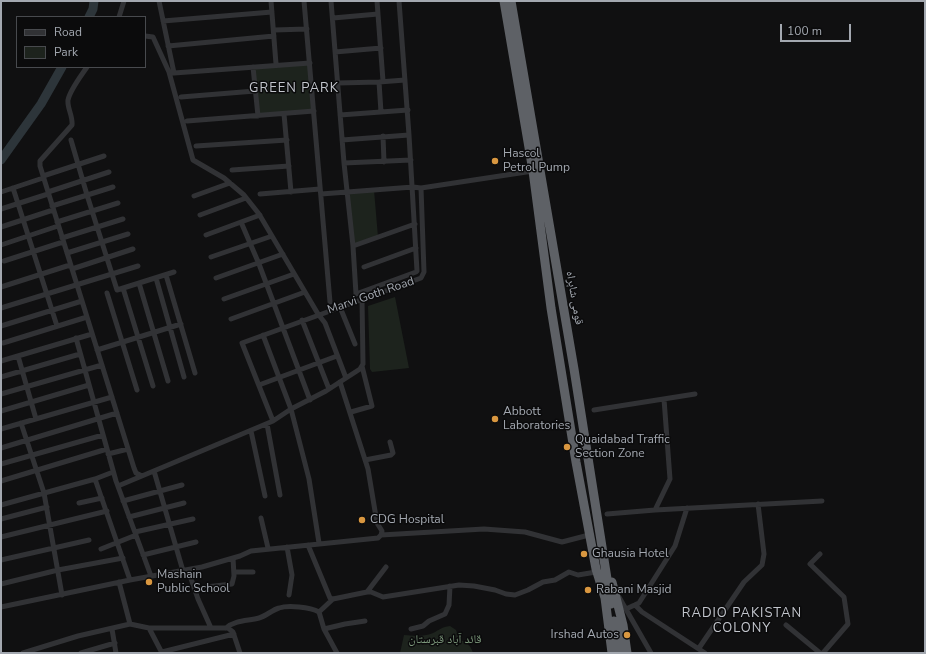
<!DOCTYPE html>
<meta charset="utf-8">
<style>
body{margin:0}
#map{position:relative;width:926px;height:654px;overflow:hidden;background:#101011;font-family:"Nunito Sans",sans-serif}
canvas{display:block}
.frame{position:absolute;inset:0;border:2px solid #a3a8b0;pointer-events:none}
.legend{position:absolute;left:16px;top:16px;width:130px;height:52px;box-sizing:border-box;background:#0b0b0c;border:1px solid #484a4e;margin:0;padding:5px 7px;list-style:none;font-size:12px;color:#a3a8b0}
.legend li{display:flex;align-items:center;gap:8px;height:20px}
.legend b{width:20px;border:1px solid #484a4e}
.scale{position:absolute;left:780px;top:24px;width:71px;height:18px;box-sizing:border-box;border:2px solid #a3a8b0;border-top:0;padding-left:5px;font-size:12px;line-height:14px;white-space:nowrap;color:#a3a8b0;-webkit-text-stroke:3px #0b0b0c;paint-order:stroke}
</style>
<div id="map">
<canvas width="926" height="654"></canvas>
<div class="frame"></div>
<ul class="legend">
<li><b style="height:5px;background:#313235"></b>Road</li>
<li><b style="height:11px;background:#1d231d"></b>Park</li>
</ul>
<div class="scale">100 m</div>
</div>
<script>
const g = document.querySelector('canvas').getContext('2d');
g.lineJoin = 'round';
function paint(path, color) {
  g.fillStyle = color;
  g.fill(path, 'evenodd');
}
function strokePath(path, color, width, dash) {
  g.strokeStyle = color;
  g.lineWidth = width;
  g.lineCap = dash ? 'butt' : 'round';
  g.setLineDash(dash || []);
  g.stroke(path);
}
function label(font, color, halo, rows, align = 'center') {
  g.font = font + ' "Nunito Sans","Noto Naskh Arabic",sans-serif';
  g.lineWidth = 3;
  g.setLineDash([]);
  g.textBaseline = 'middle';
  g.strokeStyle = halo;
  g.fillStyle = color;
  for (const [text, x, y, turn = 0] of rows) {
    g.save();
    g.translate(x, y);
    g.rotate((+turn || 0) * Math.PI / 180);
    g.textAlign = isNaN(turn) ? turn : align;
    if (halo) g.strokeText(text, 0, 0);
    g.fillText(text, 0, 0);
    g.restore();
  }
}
paint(new Path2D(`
 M310 63 314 111 258 116 253 67Z
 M374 190 378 237 353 246 347 192Z
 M395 297 409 368 372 372 370 369 368 306Z
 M450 626 456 630 459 639C465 642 471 645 473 653H400L404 635C414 636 423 637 433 633 439 630 442 627 450 626Z`), '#1d231d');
strokePath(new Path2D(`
 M89 17 93 9 94 1
 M1 160 41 104 62 67`), '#2d353a', 9);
strokePath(new Path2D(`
 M159 1 174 73 310 63
 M271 1 276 64
 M304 1 330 302
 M331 1 344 163 353 246 356 294 416 272 417 271 409 135
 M377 1 383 81
 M119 17 124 1
 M333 18 378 14
 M163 21 272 12
 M274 30 307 29
 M145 36 153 37 169 72 193 160 224 178 244 195 259 214 318 314 325 323 346 378
 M168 46 274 36
 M335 52 381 48
 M87 67C81 76 70 90 68 100 67 108 73 116 72 125L40 161V166L134 468 136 473 142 476
 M253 67 258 116
 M379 82 381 112
 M338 83 379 82 405 80
 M181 97 255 91
 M284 114 291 192
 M340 115 408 110
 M187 121 314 111
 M383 136 384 162
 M71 140 87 195 117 290 174 272
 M342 140 409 135 399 1
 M196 146 287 140
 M344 163 411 160
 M232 170 289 166
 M43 176 104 156
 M13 188 57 326
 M1 192 43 178
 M48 192 109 172
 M260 194 320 189
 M321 194 413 187 421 188
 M194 196 230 183
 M52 206 113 187
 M1 209 48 194
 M200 215 246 198
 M57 222 118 203
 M241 222 259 264 310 400
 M1 227 53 210
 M206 235 260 215
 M62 238 123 219
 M1 245 58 226
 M353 246 415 224
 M67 253 128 234
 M211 257 272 236
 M4 261 63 242
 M364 267 416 248
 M72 269 133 249
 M166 275 195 373
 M156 278 184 377
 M216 278 283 254
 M139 283 168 381
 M1 287 70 265
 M123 288 153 386
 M107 293 137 390
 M224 299 294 274
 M340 307 355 344
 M1 308 138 266
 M231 319 305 292
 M302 320 329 389
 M1 326 82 301
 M263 335 291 409 309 479 319 543
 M76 338 116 481 151 576
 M3 343 87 317
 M97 350 181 324
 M18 356 36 419
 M1 361 92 334
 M1 377 80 354
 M259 385 337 356
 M1 394 102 365
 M594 410 695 394
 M1 411 89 385
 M351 412 372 406 362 366
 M273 421 242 343 421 278 424 272 421 188 533 171
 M21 423 44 493 62 595
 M267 424 280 495
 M1 429 112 397
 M251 431 265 496
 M1 448 117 413
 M108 454 128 449
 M365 460 391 455 393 453 390 442
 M1 464 103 435
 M154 471 183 571
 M95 479 130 580
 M1 481 107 449
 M118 486 273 421 291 409 326 391 360 369 363 364 362 299
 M123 501 182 485
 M79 503 102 498
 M1 505 95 479 113 472
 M655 510 670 479 664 399
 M607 514 655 510 822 501
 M129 517 184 503
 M261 518 268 548
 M1 519 47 507
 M135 532 193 519
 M381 535 484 529 525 532 562 542 589 535
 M1 537 107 511
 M308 545 330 598 333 599 367 592H371L383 597 459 585 474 586 495 590 506 594 515 595 528 590 543 582 555 580 569 572 578 575 596 572
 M287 547 292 575 289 595
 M101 549 136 535
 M820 554 810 564 844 597 848 624 823 653
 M143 555 196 542
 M1 560 89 540
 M188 570 198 599 211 628
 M234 572H253
 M119 582 130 624
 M1 584 58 570 123 558
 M206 587 232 584 234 576 233 558
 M367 592 386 567
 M619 597 651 653
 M333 599 319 612 324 629 337 653
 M635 605 642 612 705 653
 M1 607 130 580 202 567 240 556 251 551 378 538 381 535 382 531 377 523 368 469 340 382
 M626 609 639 603 675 546 687 508
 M786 625 820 653
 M149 628 162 653
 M226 628C235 620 248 621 259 618 266 616 272 610 279 608 288 605 310 607 319 612
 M112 629 116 653
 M324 629 345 624 365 621
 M411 629 423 626 429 621 445 614 449 605 450 586
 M699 648 744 582 762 565 764 554 758 504
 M162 652 234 634
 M23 653 78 636 130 624 149 628H228L233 632 240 653
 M81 653 115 643`), '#313235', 5);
strokePath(new Path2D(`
 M504 1 533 171 551 308 576 462 596 569 605 598 612 653
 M511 1 574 369 611 604
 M612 582 623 625 627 653
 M614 621 619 653`), '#5e6166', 9);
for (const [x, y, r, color] of [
 [495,161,4,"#d99740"],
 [495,419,4,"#d99740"],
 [567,447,4,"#d99740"],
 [362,520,4,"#d99740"],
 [584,554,4,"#d99740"],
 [149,582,4,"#d99740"],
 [588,590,4,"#d99740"],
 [627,635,4,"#d99740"]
]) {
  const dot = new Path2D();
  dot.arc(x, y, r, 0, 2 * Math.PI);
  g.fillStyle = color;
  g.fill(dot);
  strokePath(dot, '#0b0b0c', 1.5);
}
label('12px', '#a3a8b0', '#0b0b0c', [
 ["Hascol",503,154],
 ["Petrol Pump",503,168],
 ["Abbott",503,412],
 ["Laboratories",503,426],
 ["Quaidabad Traffic",575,440],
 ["Section Zone",575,454],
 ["CDG Hospital",370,520],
 ["Ghausia Hotel",592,554],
 ["Mashain",157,575],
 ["Public School",157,589],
 ["Rabani Masjid",596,590],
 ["Irshad Autos",619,635,"right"]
], 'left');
label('12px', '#a3a8b0', '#0b0b0c', [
 ["Marvi Goth Road",371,296,-19],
 ["قومی شاہراہ",574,298,80]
]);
label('12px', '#7d997c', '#0b0b0c', [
 ["قائد آباد قبرستان",445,640]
]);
g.letterSpacing = '1px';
label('13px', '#c3c6cd', '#0b0b0c', [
 ["GREEN PARK",294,89],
 ["RADIO PAKISTAN",742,614],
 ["COLONY",742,629]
]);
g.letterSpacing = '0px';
</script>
